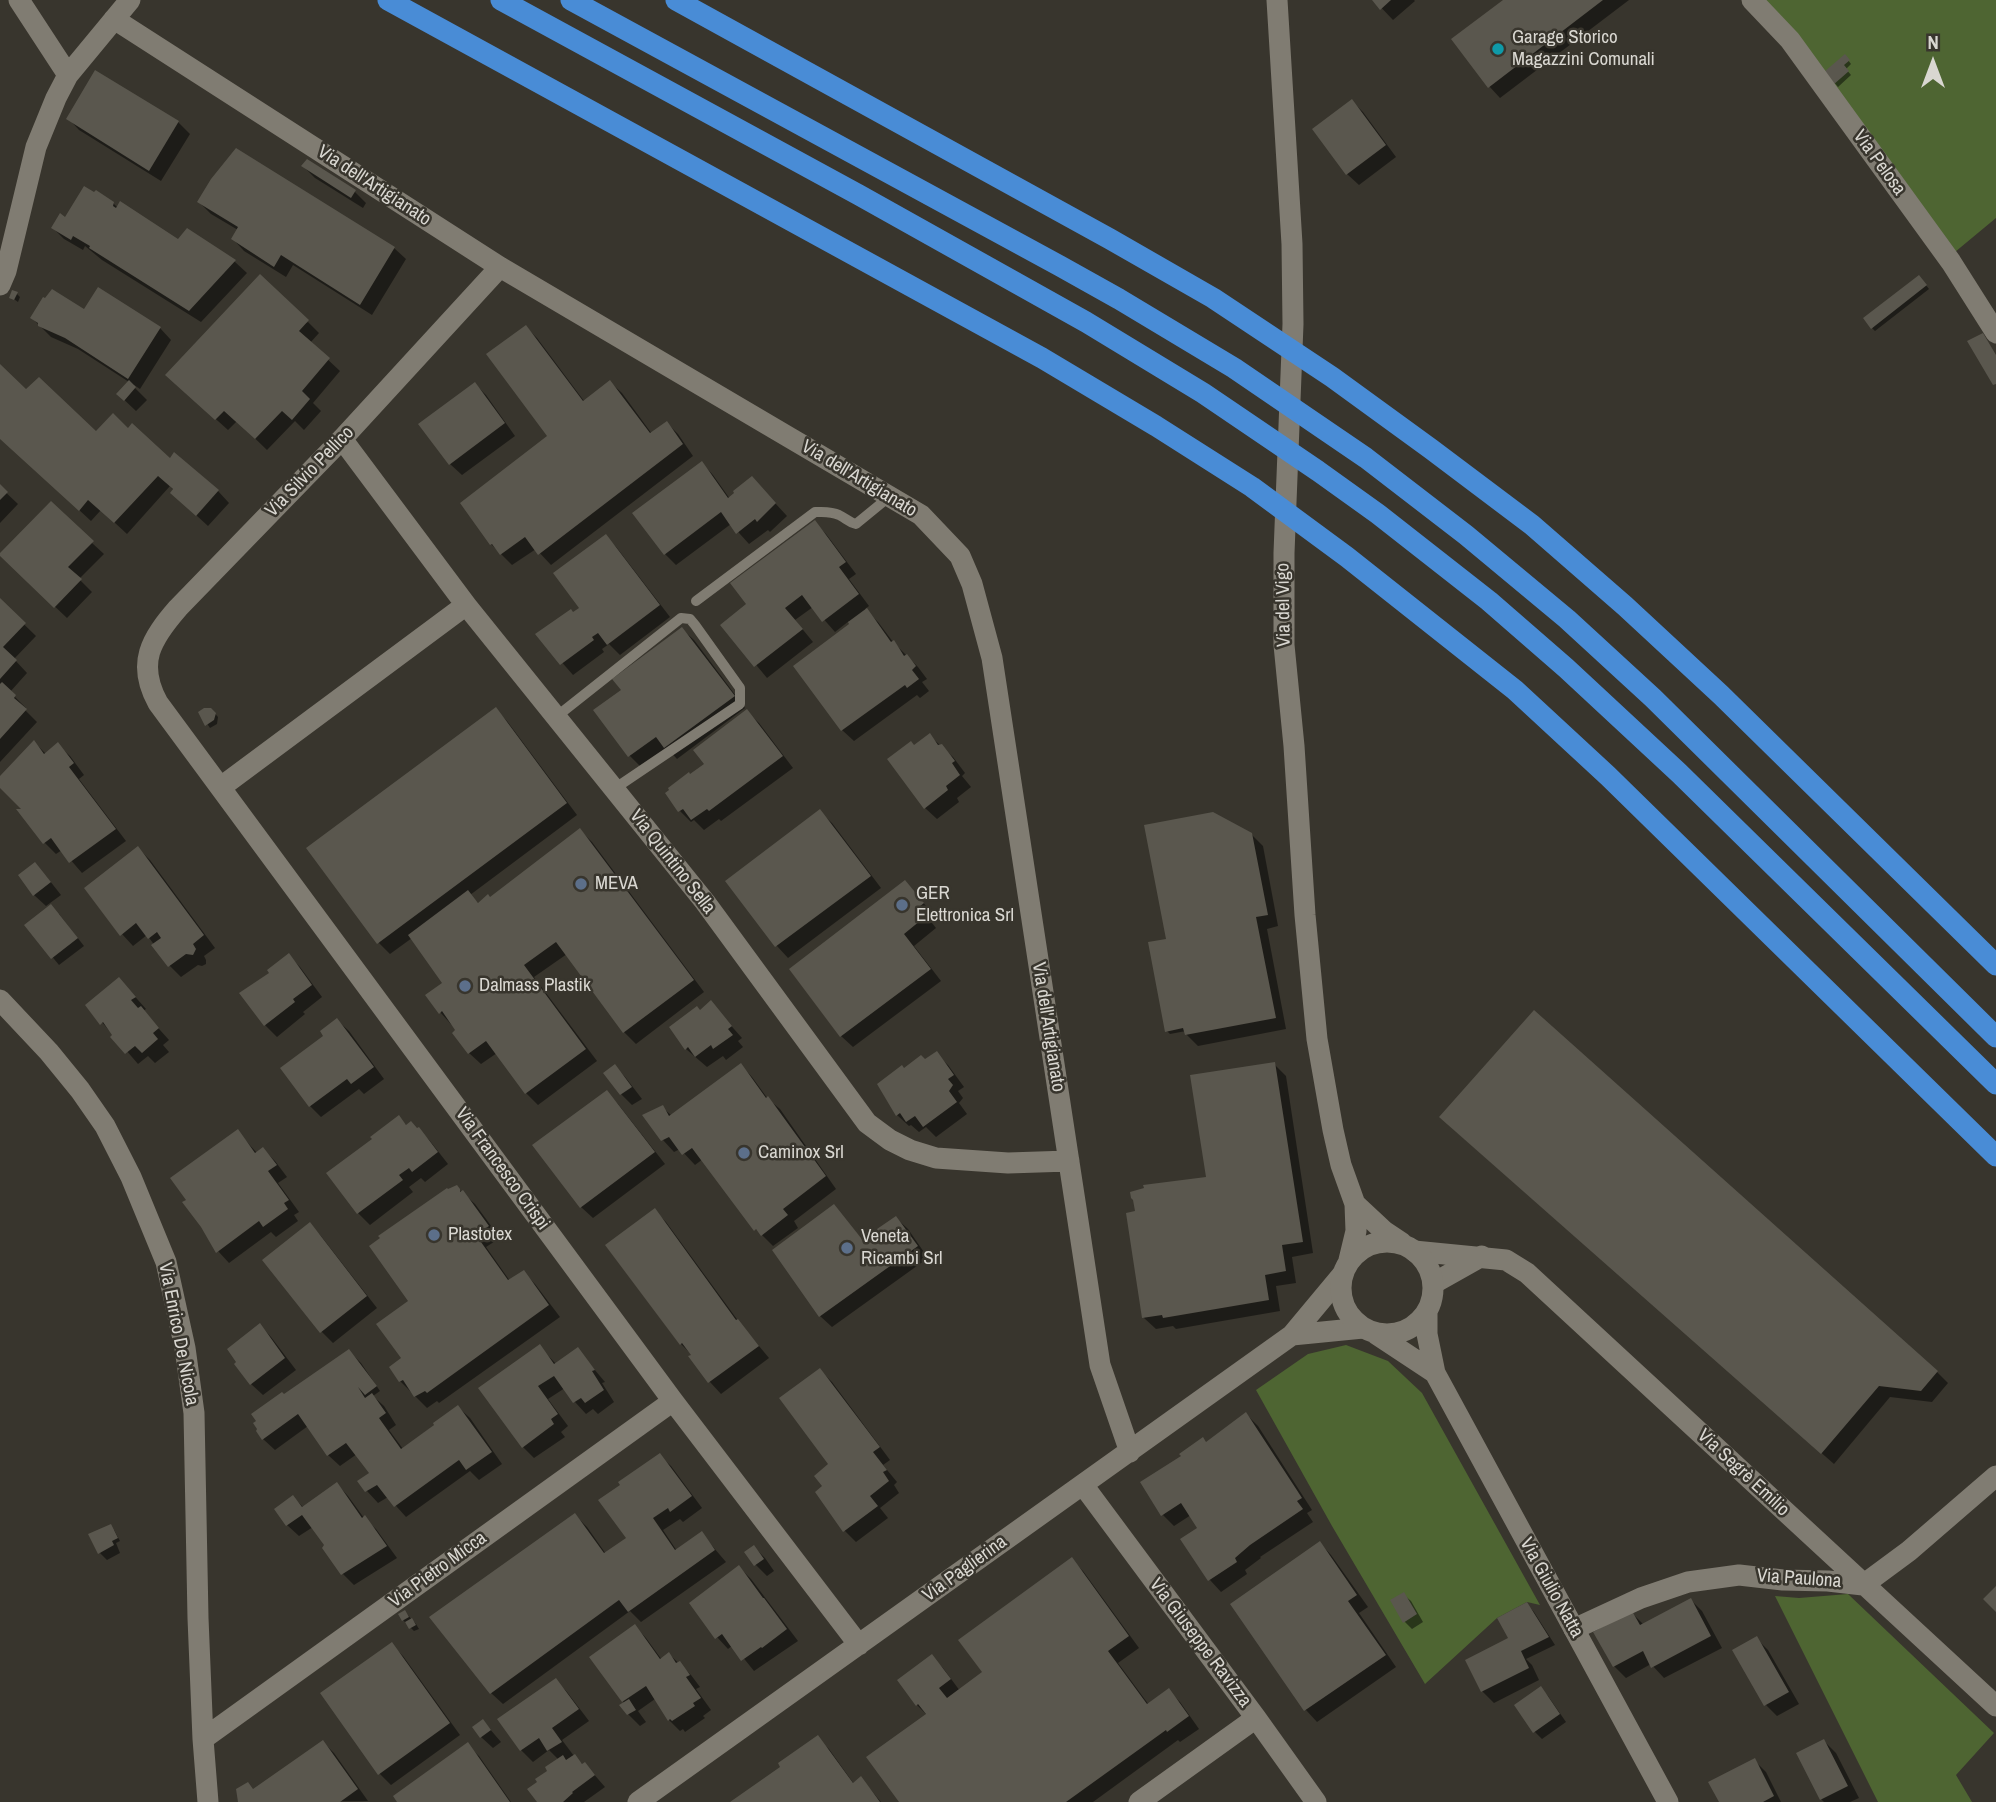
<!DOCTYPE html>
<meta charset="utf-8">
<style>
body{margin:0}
#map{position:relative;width:1996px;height:1802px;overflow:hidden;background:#38352d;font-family:"Archivo Narrow",sans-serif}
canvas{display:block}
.north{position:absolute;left:1898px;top:28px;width:70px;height:70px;-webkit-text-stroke:5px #38352d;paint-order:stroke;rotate:0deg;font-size:19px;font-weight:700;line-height:28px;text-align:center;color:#d9d7d1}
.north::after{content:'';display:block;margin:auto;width:24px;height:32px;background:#d9d7d1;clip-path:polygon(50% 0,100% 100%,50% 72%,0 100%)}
</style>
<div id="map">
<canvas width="1996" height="1802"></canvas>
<div class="north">N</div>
</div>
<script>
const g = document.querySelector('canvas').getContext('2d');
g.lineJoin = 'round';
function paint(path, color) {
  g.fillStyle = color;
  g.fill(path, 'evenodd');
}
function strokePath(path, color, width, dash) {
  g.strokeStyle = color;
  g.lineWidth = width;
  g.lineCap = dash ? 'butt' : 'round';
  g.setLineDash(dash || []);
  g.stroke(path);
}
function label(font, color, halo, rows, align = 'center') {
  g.font = font + ' "Archivo Narrow",sans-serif';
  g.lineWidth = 5;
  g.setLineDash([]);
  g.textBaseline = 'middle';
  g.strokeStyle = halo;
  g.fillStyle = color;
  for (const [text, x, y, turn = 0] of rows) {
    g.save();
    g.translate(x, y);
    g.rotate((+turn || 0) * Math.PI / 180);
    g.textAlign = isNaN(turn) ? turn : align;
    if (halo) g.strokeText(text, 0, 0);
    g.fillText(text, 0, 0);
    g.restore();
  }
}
paint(new Path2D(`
 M1762 0H1996V218L1955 252Z
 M1346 1345 1388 1361 1422 1393 1540 1605 1527 1602 1497 1618 1425 1684 1332 1526 1256 1390 1308 1354Z
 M1848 1594 1994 1733 1956 1775 1972 1802H1878L1775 1596 1799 1598Z`), '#4e6532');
paint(new Path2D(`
 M1374 0H1414L1415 1 1393 20Z
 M1505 0H1629L1500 98 1489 86Z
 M1845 56 1851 64 1846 69 1851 75 1838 87 1826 72Z
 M1352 101 1363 112 1396 157 1359 185 1347 174Z
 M68 118 178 122 190 134 161 181 79 130Z
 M303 166 355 192 366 203 363 208 315 178Z
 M199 202 394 248 406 259 372 315 293 265 286 277 244 251 233 239 238 230 211 214Z
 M113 203 118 208 179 241 187 230 235 262 247 273 201 322 102 260 85 246 83 250 64 239 53 228 65 220Z
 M1922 280 1929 289 1875 331 1872 328Z
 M17 294 20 297 18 302 11 297Z
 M46 301 160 328 171 340 140 389 134 385 133 386 147 400 136 411 118 394 129 382 78 349 51 337 32 318Z
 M308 322 319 333 310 343 340 371 313 403 321 411 304 430 295 421 267 450 237 421 228 430 179 386Z
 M526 327 537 338 584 401 610 382 622 393 652 434 667 423 678 434 693 456 551 565 536 549 512 565 491 544 549 437Z
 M0 366 26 392 96 433 171 461 218 491 229 503 208 526 184 504 170 486 127 534 101 510 91 521 0 437Z
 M475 384 486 395 515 436 462 475 450 464Z
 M702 463 713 475 730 499 763 490 787 516 770 532 768 530 749 544 731 524 676 565 665 554Z
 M0 487 18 504 0 523Z
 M815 523 826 534 856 574 849 579 869 606 865 609 878 622 893 642 918 667 927 679 922 682 929 691 920 698 917 695 854 741 842 730 852 625 849 621 835 632 813 607 795 620 813 642 767 678 723 625 749 605Z
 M606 536 617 548 670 617 620 655 609 644 602 649 604 652 573 675 538 635 573 614 581 608Z
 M92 543 104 554 79 579 92 592 67 618 12 566Z
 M0 601 36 636 14 659 27 673 10 692 26 708 25 710 37 722 0 762Z
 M682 629 694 640 745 708 677 759 667 748 641 767 630 756 596 711 623 690Z
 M211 709 218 717 217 724 210 728 200 713Z
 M495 709 507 721 577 815 470 895 479 904 490 899 580 830 592 842 704 992 636 1044 624 1032 567 954 534 977 597 1061 538 1105 526 1093 497 1053 481 1064 469 1053 457 1031 440 1012 445 983 412 938 390 954 379 943Z
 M747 712 759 723 793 768 721 821 719 819 704 830 694 820 691 822 680 811 690 776 706 765Z
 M930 736 953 757 965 773 962 776 971 787 957 798 959 802 937 819 925 808 915 747Z
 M34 742 46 754 58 745 70 756 84 775 79 779 126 841 82 873 62 850 56 854 44 842 23 810 0 785V778Z
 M820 812 832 823 881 888 788 958 777 946 727 881Z
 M1251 834 1263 846 1278 926 1267 929 1286 1029 1198 1046 1186 1034V1031L1170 1034 1167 1031Z
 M138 848 150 860 215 948 204 956 206 960V964L202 966 198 965 181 977 169 965 147 935 133 946 122 934Z
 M20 876H46L61 895 46 906 34 895Z
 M905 882 934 915 929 919 936 928 914 946 941 981 853 1047 841 1036Z
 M59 914 84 946 59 965 27 926Z
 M289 956 300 967 322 997 303 1012 305 1014 277 1037 265 1025 241 993 271 973Z
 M130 991 146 1009 143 1011 169 1040 163 1045 169 1052 155 1063 148 1056 138 1064 88 1006Z
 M711 1003 742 1038 738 1041 743 1047 726 1060 723 1056 707 1067 686 1049 700 1011Z
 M337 1020 349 1031 384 1079 364 1094 359 1089 321 1117 310 1106 326 1036Z
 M936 1054 948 1065 964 1087 958 1091 963 1098 959 1103 967 1114 936 1137 926 1127 919 1132 911 1125 909 1126 897 1115 879 1085 905 1070 925 1062Z
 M1274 1064 1286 1076 1313 1253 1292 1257 1296 1283 1276 1286 1280 1311 1176 1329 1173 1326 1156 1329 1144 1318 1208 1179Z
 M741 1065 752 1077 768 1099 780 1109 836 1189 794 1221 798 1228 773 1246 756 1229 703 1159 695 1165 680 1149 674 1152 663 1140 662 1107 672 1116Z
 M615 1066 626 1078 642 1099 632 1105 621 1094Z
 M607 1092 618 1104 665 1164 593 1218 581 1207Z
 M399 1118 407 1126 419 1129 430 1141 448 1164 425 1182 421 1178 409 1187 413 1192 370 1225 358 1213 329 1174 374 1139Z
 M1452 1128 1937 1372 1948 1383 1932 1402 1890 1397 1834 1464Z
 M237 1131 257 1153 263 1149 275 1161 287 1177 278 1183 299 1212 294 1215 298 1221 276 1237 271 1232 229 1263 218 1251Z
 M456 1187 475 1204 500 1238 486 1247 510 1281 524 1273 535 1284 560 1317 439 1403 437 1401 427 1408 400 1381 410 1301Z
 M834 1207 866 1244 882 1233 896 1218 908 1229 928 1258 832 1327 820 1316 775 1251Z
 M655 1211 666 1222 739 1322 769 1358 721 1394 710 1382 691 1357 693 1356 681 1344Z
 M310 1224 321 1236 377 1308 333 1343 321 1331Z
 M260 1325 271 1337 296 1370 263 1395 251 1384Z
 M540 1347 556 1364 578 1350 605 1382 602 1383 614 1402 598 1414 593 1409 586 1414 575 1402 565 1388 548 1399 568 1426 561 1432 565 1437 534 1458 523 1447Z
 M349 1351 361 1363 380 1391 373 1396 384 1406 396 1425 389 1430 403 1449 458 1407 470 1418 502 1464 479 1480 470 1471 406 1517 388 1497 378 1503 367 1491 359 1481 371 1473 357 1454 340 1466 328 1455 308 1426 275 1450 263 1439 284 1396Z
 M820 1370 832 1382 890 1460 883 1465 897 1482 894 1485 899 1493 880 1508 888 1518 856 1542 845 1531 824 1487 831 1464Z
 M1246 1414 1258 1426 1312 1510 1307 1513 1313 1522 1260 1557 1261 1558 1245 1570 1247 1574 1221 1592 1210 1580 1183 1539 1199 1528 1191 1515 1174 1526 1163 1515 1207 1444Z
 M659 1455 671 1466 702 1508 683 1522 680 1519 663 1530 677 1551 702 1534 726 1562 641 1622 630 1611 503 1704 491 1693 575 1515 587 1527 606 1554 628 1538Z
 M337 1484 348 1496 364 1518 376 1529 397 1558 354 1585 343 1574 313 1527 299 1536 287 1525 293 1497 304 1508Z
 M114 1530 120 1541 116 1543 120 1553 107 1560 100 1553Z
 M1320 1543 1331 1555 1368 1607 1359 1613 1396 1667 1317 1722 1306 1710 1232 1605Z
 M754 1547 765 1558 774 1571 767 1576 755 1564Z
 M1071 1559 1083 1571 1139 1648 1118 1663 1149 1705 1169 1691 1180 1702 1199 1729 1180 1742 1178 1740 1093 1802H900L927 1715 917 1705 932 1657 943 1668 960 1691 985 1673Z
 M739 1567 751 1579 798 1641 754 1671 733 1645 728 1649 717 1637Z
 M1403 1594 1411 1601 1423 1622 1412 1629 1405 1622 1392 1600Z
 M1691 1600 1702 1611 1722 1648 1664 1678 1651 1664 1626 1678 1614 1666 1632 1613 1644 1625Z
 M1527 1604 1534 1612 1555 1645 1526 1659 1532 1665 1539 1680 1494 1703 1482 1691Z
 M405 1612 416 1624 419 1629 414 1631 403 1620Z
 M635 1626 646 1638 662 1660 669 1654 691 1675 700 1687 696 1689 711 1710 703 1716 705 1718 685 1732 683 1729 680 1731 669 1720 655 1699 638 1711 646 1722 640 1726 628 1714 623 1701Z
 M1756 1638 1768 1650 1799 1704 1777 1716 1766 1705Z
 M392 1645 403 1656 460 1735 391 1785 380 1774 323 1694Z
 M556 1680 567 1692 589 1721 562 1740 574 1756 583 1765 585 1764 605 1787 584 1802H539L549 1771 559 1760 549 1750 533 1762 521 1750 500 1720Z
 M1541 1689 1548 1696 1566 1722 1542 1739 1535 1732Z
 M483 1721 501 1742 493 1748 481 1737Z
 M817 1738 829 1749 854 1784 861 1778 881 1802H733L783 1767Z
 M1824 1741 1836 1753 1859 1798 1850 1802H1824L1821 1799Z
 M323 1742 334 1753 368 1801 240 1802Z
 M467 1745 479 1756 511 1802H399Z
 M1755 1761 1766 1772 1781 1802H1721Z`), '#0007');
paint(new Path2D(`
 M1372 0H1391L1380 10Z
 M1503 0H1603L1488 88 1451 39Z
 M1845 54 1850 60 1844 65 1849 71 1833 85 1824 72Z
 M95 70 179 121 149 171 66 119Z
 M1352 99 1386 145 1346 175 1312 129Z
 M236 148 395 247 360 305 281 255 274 267 231 239 238 227 197 202 211 179Z
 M307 159 356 190 351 198 301 166Z
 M84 186 94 192 96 190 114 202 113 206 116 208 120 201 178 239 187 228 236 260 189 311 89 248 90 246 73 236 71 240 51 228 60 213 65 217Z
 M260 274 309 320 299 331 330 358 302 391 310 399 292 420 282 411 255 439 224 411 215 420 165 375Z
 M1919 275 1927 285 1871 329 1863 318Z
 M98 287 161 327 128 379 65 338 38 326V323L30 318 43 297 45 298 52 289 84 309Z
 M12 290 18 292 14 300 9 298Z
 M526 325 583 401 610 380 650 433 667 421 683 444 538 555 525 537 500 555 492 544 490 545 460 503 547 436 486 354Z
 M1983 333 1996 355V384L1993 385 1967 341Z
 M0 364 26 389 39 377 96 431 113 413 128 428 132 423 170 458 174 452 219 490 196 516 170 493 173 489 158 476 114 523 88 500 79 511 0 439Z
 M129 380 136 387 124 401 116 394Z
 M475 382 505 423 449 465 418 424Z
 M702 461 728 498 734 493 733 491 752 476 776 503 757 522 755 519 736 534 721 512 664 555 632 513Z
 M0 484 8 492 0 500Z
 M51 501 94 541 68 567 82 579 54 608 0 556V553Z
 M815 520 846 562 839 567 859 594 822 622 802 595 785 608 803 629 754 667 720 625 746 604 730 583Z
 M606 534 660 605 607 645 598 633 592 637 594 640 560 665 535 634 571 609 573 612 579 608 553 573Z
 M0 598 26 623 3 647 17 660 0 679Z
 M867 608 891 642 894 640 904 656 907 654 916 666 912 670 919 679 907 688 905 685 841 731 793 666 849 624 848 622Z
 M682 627 735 696 664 748 656 737 628 757 593 710 621 690 612 679Z
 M2 682 16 695 14 698 27 709 0 739V684Z
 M496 707 567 803 377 944 306 848Z
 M204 708H211L216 713 214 720 205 726 198 712Z
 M747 709 783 756 709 811 707 809 691 820 683 809 678 812 665 793 669 790 668 788 689 772 690 774 704 764 693 750Z
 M930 733 938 745 942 744 955 761 952 763 960 775 946 786 948 790 924 809 887 759 911 741 914 745Z
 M34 740 44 754 58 742 74 763 69 767 116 829 69 863 51 838 43 844 16 809H21L0 788V776Z
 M820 809 871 876 775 947 725 881Z
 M1213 812 1252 833 1268 915 1256 917 1276 1018 1185 1035 1183 1028 1165 1032 1148 942 1166 939 1144 825Z
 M580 828 694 980 623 1033 556 942 524 965 586 1049 525 1094 486 1041 468 1054 452 1033 455 1030 442 1011 439 1014 425 995 442 983 408 935 468 890 478 903 488 894 490 897Z
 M138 846 204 935 193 944 196 949 193 955 186 954 168 967 151 945 161 938 157 932 148 939 136 923 120 936 84 888Z
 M35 862 51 882 33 896 18 875Z
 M905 880 924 903 919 907 926 916 904 934 931 969 840 1037 789 969Z
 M51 904 78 938 51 959 24 925Z
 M289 953 312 985 293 999 295 1002 264 1026 239 993 269 973 267 970Z
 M119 977 136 997 131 1000 138 1008 141 1006 159 1028 153 1033 158 1039 142 1053 135 1046 125 1054 110 1037 112 1035 103 1022 100 1025 85 1005Z
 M711 1000 732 1026 728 1029 733 1035 713 1049 711 1045 695 1057 688 1047 685 1050 669 1027 697 1006 700 1010Z
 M1534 1010 1938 1371 1921 1391 1879 1386 1821 1454 1439 1117Z
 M337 1018 374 1067 351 1084 347 1079 309 1107 280 1068 323 1036 320 1031Z
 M937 1051 954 1075 948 1079 953 1085 949 1091 957 1102 923 1127 915 1116 906 1122 900 1113 896 1116 877 1084 902 1065 904 1068 921 1055 925 1059Z
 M1275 1062 1303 1242 1282 1245 1286 1271 1265 1275 1269 1300 1163 1318 1162 1315 1142 1318 1126 1213 1135 1211 1133 1200 1131 1198 1130 1192 1144 1188 1143 1185 1206 1177 1190 1075Z
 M741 1063 766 1098 768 1096 826 1176 783 1209 788 1215 761 1236 756 1229 754 1231 692 1148 682 1155 669 1137 661 1141 642 1115 663 1105 669 1116Z
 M615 1064 632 1087 620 1095 603 1073Z
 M607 1090 655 1152 580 1208 532 1145Z
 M399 1115 406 1125 411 1121 417 1128 419 1127 438 1152 412 1172 409 1168 399 1175 403 1180 357 1214 326 1173 372 1139 370 1137Z
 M238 1129 255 1153 263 1147 277 1165 268 1171 289 1200 284 1203 288 1209 263 1227 259 1221 216 1253 201 1227 182 1202 186 1200 170 1178Z
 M457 1185 460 1189V1192L463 1190 489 1226 476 1235 508 1280 524 1270 549 1305 427 1393 425 1391 414 1397 403 1380 399 1382 389 1367 401 1358 376 1324 408 1301 369 1246 380 1238 378 1236 447 1188 448 1189Z
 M834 1204 865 1243 879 1233 877 1229 896 1216 918 1246 819 1317 772 1250Z
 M655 1208 736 1320 738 1319 759 1346 708 1383 688 1356 691 1355 682 1343 680 1345 605 1245Z
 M310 1222 367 1296 320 1333 262 1260Z
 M260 1323 285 1358 250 1385 234 1364 236 1362 227 1349Z
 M540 1344 554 1364 578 1347 595 1370 592 1371 604 1390 585 1403 581 1398 573 1403 554 1376 538 1386 558 1414 551 1419 554 1424 522 1448 478 1388Z
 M349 1349 377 1386 365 1395 358 1387 365 1398 372 1393 386 1413 379 1418 401 1449 434 1425 433 1423 458 1405 492 1452 466 1470 459 1460 394 1507 377 1485 365 1492 357 1481 369 1473 346 1443 327 1456 298 1414 262 1440 256 1431 257 1429 253 1423 256 1421 251 1414 282 1392 284 1394Z
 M820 1368 880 1447 873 1452 887 1470 883 1472 889 1481 870 1496 878 1506 843 1532 815 1492 822 1486 814 1476 828 1464 779 1398Z
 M1246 1412 1302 1498 1297 1501 1303 1509 1250 1545 1235 1558 1237 1562 1208 1581 1180 1539 1197 1528 1181 1503 1161 1516 1140 1482 1181 1456 1179 1454 1203 1437 1206 1442Z
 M660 1453 692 1496 670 1512 668 1508 653 1518 675 1550 702 1531 715 1550 628 1612 619 1600 490 1694 429 1617 575 1513 604 1553 626 1538 598 1500 620 1485 618 1482Z
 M337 1482 362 1518 365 1515 387 1546 341 1575 322 1548 324 1545 302 1515 286 1526 274 1509 293 1495 302 1507Z
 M111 1524 118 1538 112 1541 114 1545 98 1554 88 1534Z
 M1320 1541 1357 1595 1348 1601 1386 1655 1304 1711 1230 1604Z
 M754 1545 764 1559 754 1566 744 1552Z
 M1072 1557 1129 1636 1108 1651 1147 1704 1169 1688 1189 1716 1167 1732 1166 1730 1066 1802H899L866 1757 926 1714 918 1704 916 1706 897 1680 932 1654 951 1679 939 1688 947 1698 982 1672 958 1640Z
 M739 1565 763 1598H764L787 1629 762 1648 761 1647 741 1661 722 1634 715 1639 689 1603Z
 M1996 1586V1612L1983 1599Z
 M1404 1592 1417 1614 1403 1623 1390 1600Z
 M1691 1598 1711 1636 1651 1668 1643 1651 1613 1667 1593 1632 1632 1611 1640 1625Z
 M1527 1602 1549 1637 1521 1651 1529 1668 1481 1692 1465 1660 1508 1638 1497 1618Z
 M405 1610 409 1617 402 1621 398 1614Z
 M412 1618 416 1625 409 1629 405 1622Z
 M635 1624 660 1659 669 1652 676 1663 680 1661 690 1675 686 1677 701 1698 693 1703 695 1706 672 1721 670 1719 668 1721 646 1686 622 1702 589 1657Z
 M1757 1636 1789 1692 1764 1706 1732 1650Z
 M392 1642 450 1723 378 1775 320 1693Z
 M556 1678 579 1709 552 1728 562 1742 547 1751 539 1738 520 1751 497 1719Z
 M1541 1686 1560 1714 1533 1733 1514 1705Z
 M629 1699 636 1710 627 1715 619 1705Z
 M483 1719 491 1730 480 1738 472 1727Z
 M818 1735 853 1783 861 1776 880 1802H730L780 1767 778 1763Z
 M1824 1739 1848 1786 1820 1800 1796 1753Z
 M323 1740 358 1789 340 1802H238L236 1789 248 1782 253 1789Z
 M468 1742 510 1802H397L393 1796Z
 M575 1754 582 1764 585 1762 595 1775 572 1792 573 1793 563 1802H537L527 1789 537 1782 535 1779 547 1771 545 1767 563 1755 566 1760Z
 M1755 1758 1774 1796 1763 1802H1719L1708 1782Z`), '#5a574e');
strokePath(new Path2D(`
 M696 601 815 512C824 512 831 511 839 515 846 518 848 522 856 524L889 497
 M556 717 681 618 690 619 695 625 740 688V704L614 789`), '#807c72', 10);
strokePath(new Path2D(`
 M19 0 68 75
 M1752 0 1790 40 1951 262 1996 333
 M114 19 500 267 921 515 960 556 972 584 992 658 1100 1365 1130 1452
 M500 267 342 439 178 608C151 639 136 663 158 703L673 1401 859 1645
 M0 285 6 271 36 147 56 98 68 75 130 0
 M342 439 466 605 705 902 867 1123 890 1140 910 1150 936 1158 1008 1163 1069 1161
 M221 787 466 605
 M0 1000 49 1052 80 1090 105 1126 131 1177 166 1262 185 1348 194 1413 198 1618 203 1739 208 1802
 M1414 1251 1506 1260 1527 1273 1996 1706
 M1434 1283 1482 1256
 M1292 1335 1363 1328
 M1083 1485 1256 1718 1316 1802
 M1574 1629 1641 1598 1688 1582 1739 1575 1783 1580 1828 1581 1863 1585 1909 1551 1996 1476
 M203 1739 673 1401
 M638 1802 1292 1335 1342 1275
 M1139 1802 1256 1718`), '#807c72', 21);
strokePath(new Path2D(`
 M1277 0 1292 244 1293 324 1284 553V645L1294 746 1305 915 1317 1039 1333 1130 1341 1165 1355 1204 1356 1231 1349 1260
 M1355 1204 1384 1231 1402 1243
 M1341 1288a46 46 0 1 1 92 0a46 46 0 1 1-92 0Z
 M1427 1312V1334L1435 1373 1668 1802
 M1376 1334 1435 1373`), '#807c72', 21);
strokePath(new Path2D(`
 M388 0 1042 358 1156 426 1252 487 1347 557 1515 690 1608 776 1996 1156
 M501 0 859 195 1086 322 1203 393 1318 471 1378 514 1489 601 1566 668 1679 773 1996 1084
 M571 0 1060 266 1119 299 1234 368 1366 458 1466 535 1567 619 1653 698 1996 1037
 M676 0 1110 239 1213 298 1332 377 1431 449 1532 525 1625 606 1721 695 1996 965`), '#498cd6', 21);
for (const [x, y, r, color] of [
 [1498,49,7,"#0f9aa8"],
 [581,884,7,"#5c6f8a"],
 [902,905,7,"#5c6f8a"],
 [465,986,7,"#5c6f8a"],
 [744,1153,7,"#5c6f8a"],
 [434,1235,7,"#5c6f8a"],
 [847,1248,7,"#5c6f8a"]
]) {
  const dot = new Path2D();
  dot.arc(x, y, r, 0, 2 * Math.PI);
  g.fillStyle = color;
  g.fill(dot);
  strokePath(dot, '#38352d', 2.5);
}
label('19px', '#d9d7d1', '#38352d', [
 ["Garage Storico",1512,38],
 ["Magazzini Comunali",1512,60],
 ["MEVA",595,884],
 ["GER",916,894],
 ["Elettronica Srl",916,916],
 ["Dalmass Plastik",479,986],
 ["Caminox Srl",758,1153],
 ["Plastotex",448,1235],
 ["Veneta",861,1237],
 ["Ricambi Srl",861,1259]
], 'left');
label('19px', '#d9d7d1', '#38352d', [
 ["Via Pelosa",1879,163,54],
 ["Via dell'Artigianato",374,186,33],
 ["Via Silvio Pellico",310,472,-46],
 ["Via dell'Artigianato",859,479,31],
 ["Via del Vigo",1284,605,-91],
 ["Via Quintino Sella",672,862,52],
 ["Via dell'Artigianato",1048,1027,81],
 ["Via Francesco Crispi",502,1169,54],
 ["Via Enrico De Nicola",178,1334,79],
 ["Via Segrè Emilio",1743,1473,43],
 ["Via Paglierina",965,1569,-36],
 ["Via Pietro Micca",438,1570,-36],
 ["Via Paulona",1799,1579,4],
 ["Via Giulio Natta",1551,1588,61],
 ["Via Giuseppe Ravizza",1200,1643,53]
]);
</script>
